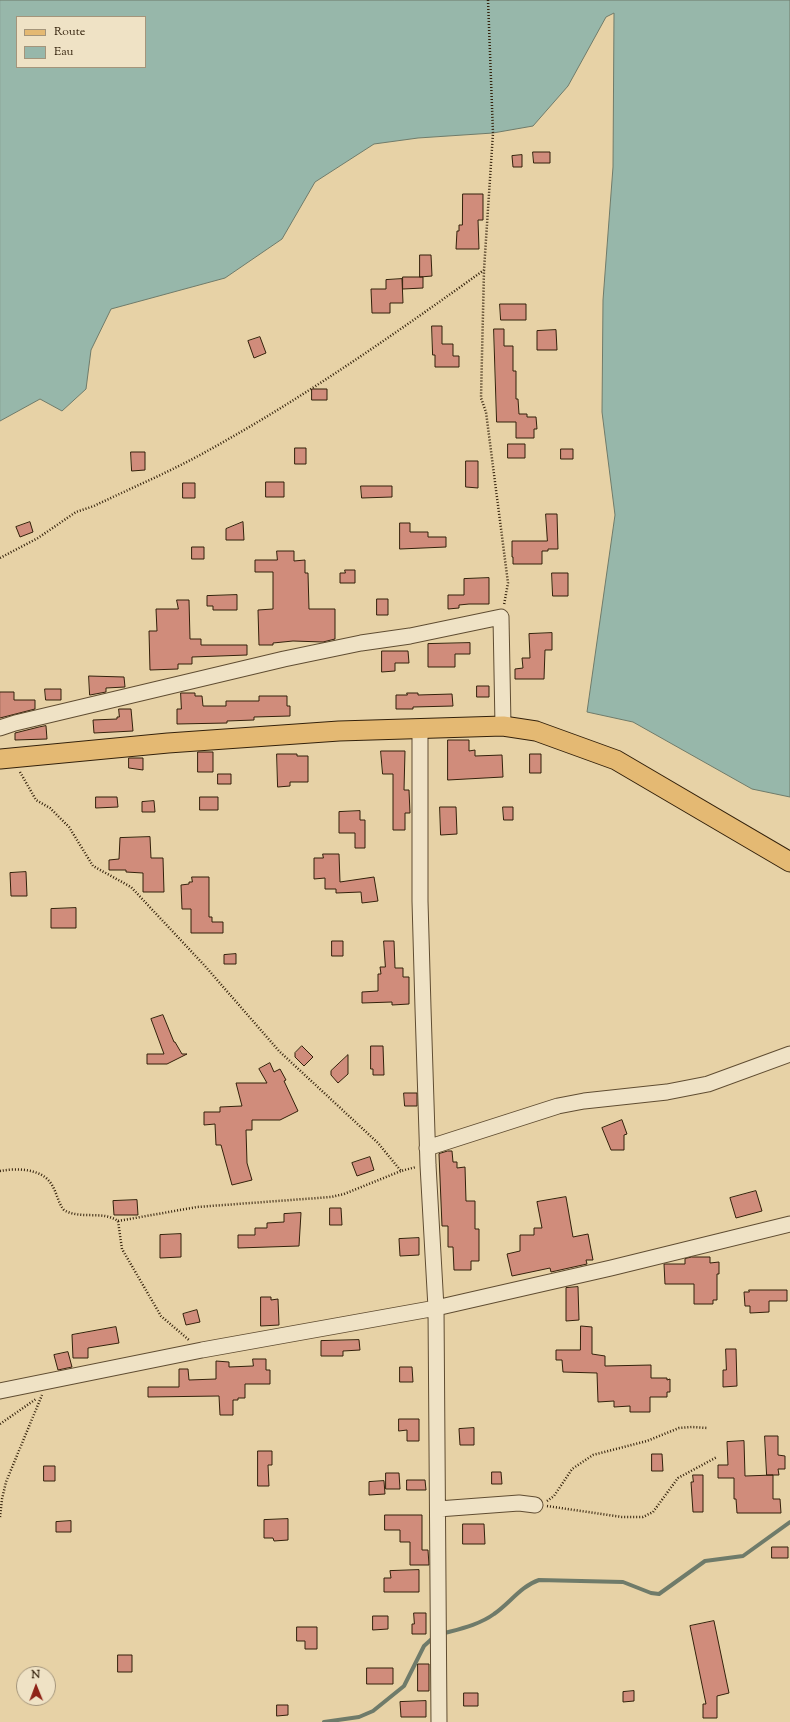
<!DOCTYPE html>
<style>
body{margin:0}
#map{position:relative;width:790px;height:1722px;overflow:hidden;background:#e7d2a6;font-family:"Sorts Mill Goudy",serif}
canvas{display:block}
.legend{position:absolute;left:16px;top:16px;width:130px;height:52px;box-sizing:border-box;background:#efe2c5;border:1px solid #a4957b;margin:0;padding:5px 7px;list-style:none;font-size:12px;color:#33210b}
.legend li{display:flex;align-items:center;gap:8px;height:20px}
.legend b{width:20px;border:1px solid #a4957b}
.north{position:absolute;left:16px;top:1666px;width:40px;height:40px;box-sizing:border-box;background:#efe2c5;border:1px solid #a4957b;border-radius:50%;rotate:359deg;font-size:11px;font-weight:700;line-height:16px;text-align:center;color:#33210b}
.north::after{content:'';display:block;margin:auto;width:14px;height:18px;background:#8f2418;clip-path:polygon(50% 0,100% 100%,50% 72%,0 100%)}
</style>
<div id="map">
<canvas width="790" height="1722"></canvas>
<ul class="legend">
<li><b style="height:5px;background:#e4b973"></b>Route</li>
<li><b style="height:11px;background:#97b7aa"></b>Eau</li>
</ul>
<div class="north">N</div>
</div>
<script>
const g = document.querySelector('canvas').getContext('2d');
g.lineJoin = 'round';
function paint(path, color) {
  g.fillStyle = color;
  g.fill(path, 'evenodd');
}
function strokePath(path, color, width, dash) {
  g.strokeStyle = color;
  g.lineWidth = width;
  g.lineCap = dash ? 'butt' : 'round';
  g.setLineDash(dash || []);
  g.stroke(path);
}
const water = new Path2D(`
 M0 0H790V797L752 789 633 722 587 712 615 515 602 412 603 300 613 167 614 13 606 17 568 86 533 126 493 133 418 138 374 144 315 182 282 239 225 278 111 309 91 350 86 389 62 411 40 399 0 421ZM17 17H145V67H17Z`);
paint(water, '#97b7aa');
strokePath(water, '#6f7b6a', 1);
strokePath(new Path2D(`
 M441 1634C459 1629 479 1625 494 1614 509 1604 521 1586 539 1580L623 1582 651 1593 659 1594 705 1561 743 1556 790 1522
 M324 1722 359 1717 373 1711 404 1686 424 1646 435 1636`), '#6f7b6a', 4);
const building = new Path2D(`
 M533 152H550V163H534Z
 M522 155V167H513L512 156Z
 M463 194H483V220H478L479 249H456L457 231H459V225H462Z
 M420 255H431L432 276 420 277Z
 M403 277H423V288L403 289Z
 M402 279 403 303H390V313H372L371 289H386V280Z
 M500 304H526V320H501Z
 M432 326H442V344H453V356H459V367H435V355H433Z
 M494 329H504V346H513V371H516V399H518L519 414H527V417H536L537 429H534V438H516V422H497Z
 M556 330 557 350H537V331Z
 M260 337 266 353 254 358 248 341Z
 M312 389H327V400H312Z
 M508 444H525V458H508Z
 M295 448H306V464H295Z
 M561 449H573V459H561Z
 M131 452H145V470L132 471Z
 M466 461H478V488L466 487Z
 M266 482H284V497H266Z
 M183 483H195V498H183Z
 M361 486H392V497L362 498Z
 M546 514H557L558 549H548V551H542V564H513V557H512V541H547Z
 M30 522 33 532 20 537 16 527Z
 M243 522 244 540H226V529Z
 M400 523H410V532H428V537H446V547L400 549Z
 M192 547H204V559H192Z
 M277 551H294V561L305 560V573H308L309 609H335V639L323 642 293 641 273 643V645H259L258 610 273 609V572H255V560H277Z
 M345 570H355V583H340V573H345Z
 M552 573H568V596H553Z
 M489 578V604H469L459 605V608L448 609V595H464V579Z
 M237 595V610H213V606H207V596Z
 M377 599H388V615H377Z
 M177 600H189L190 639H201V645H247V655L192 657V664H178V669L150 670 149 631H157L156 609H178Z
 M552 633V650H545L544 679H515V669L523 668 522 658H530L529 634Z
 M470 643V654H455V667H428V644Z
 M382 651H408L409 663H395V671L382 672Z
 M89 676 124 677 125 687 106 688V692L90 695Z
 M477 686H489V697H477Z
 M45 689H61V700H46Z
 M0 692H14V700H35V709L0 718Z
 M181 693H195V696H202L203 706H226V701H259V696H287V706H290V716L254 717V720L227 721V723L177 724V709H181Z
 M407 693H418V695L452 694 453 706 413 707V709H396V695H407Z
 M119 709H131L133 731 94 733 93 720 117 719V717H119Z
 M46 726 47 739 15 740V733L39 727Z
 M448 740H469V751L475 750V756L502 755 503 777 448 780Z
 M381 751H405L404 790H409L410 813H405V830H393V774H383Z
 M198 752H213V772H198Z
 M277 754H297V756H308V782H290V786L278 787Z
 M530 754H541V773H530Z
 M129 758H143V770L129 768Z
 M218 774H231V784H218Z
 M96 797H117L118 807 96 808Z
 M200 797H218V810H200Z
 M154 801 155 812H142V802Z
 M440 807H456L457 834 441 835Z
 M503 807H513V820H504Z
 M360 811V820H365V848H355V833H339V812Z
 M150 837 151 858H163L164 892H143V873L126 872V870H109V860L119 859 120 838Z
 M323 854H339L340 882 374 877 378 901 362 903 361 892 336 893V889H325V878L314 879V858H323Z
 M26 872 27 896H11L10 873Z
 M192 877H209V917H212V922H223V933H191V909H182L181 885 189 884V882H192Z
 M76 908V928H51V909Z
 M332 941H343V956H332Z
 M384 941H394L395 968H403V977H409V1004L392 1005V1002L362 1003V992L378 991V974H381L380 967H385Z
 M236 954V964H224V955Z
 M163 1015 174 1042H175L182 1054H187L167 1064H147V1054H164L151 1019Z
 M302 1046 313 1057 304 1066 295 1057V1053Z
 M371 1046H383L384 1075H373V1069H371Z
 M348 1055V1074L338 1083 331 1075V1071Z
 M270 1063 274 1072 280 1069 286 1080 284 1081 298 1111 280 1120H252V1130H246L247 1163 252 1180 232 1185 221 1145H216L215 1124 204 1125V1112H220V1107L242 1106 236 1083H267L259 1069Z
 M404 1093H417V1106H405Z
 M622 1120 627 1134 624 1135V1150H611L602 1128Z
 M448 1151H452L453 1162H457V1168L465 1167 466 1201H475V1229H479V1261H471V1270H454L453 1247H448V1226H442L439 1154Z
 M370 1157 374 1170 357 1176 352 1163Z
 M756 1191 762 1211 736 1218 730 1198Z
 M566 1197 573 1237 588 1234 593 1260H586L587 1264 551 1272 550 1268 512 1276 507 1254 520 1251V1235H534V1228H542L537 1202Z
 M137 1200 138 1215H114L113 1201Z
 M330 1208H341L342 1225H330Z
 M301 1213 299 1246 238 1248V1235H255V1228H267V1223L284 1222V1214Z
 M181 1234V1257L160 1258V1235Z
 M419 1238V1255L400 1256 399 1239Z
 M692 1257H710V1263L719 1262V1274H717V1300H713V1304H694V1284H665L664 1264H685V1259Z
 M578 1287 579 1320 566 1321V1288Z
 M749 1290H787V1301H769V1312L750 1313V1306H745L744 1292H749Z
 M261 1297H271V1300L278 1299 279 1325 261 1326Z
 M197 1310 200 1322 186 1325 183 1314Z
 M581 1326 592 1327V1354L605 1356V1366L651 1365V1378H667V1380L670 1379V1392H667V1397H650V1412H630V1406L614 1407V1401L598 1402 597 1373 563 1372 562 1360H556V1350H580Z
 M116 1327 119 1343 88 1348V1358H73L72 1335Z
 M359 1340 360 1350 343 1351V1356H321V1341Z
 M726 1349H736L737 1386 723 1387V1370H726Z
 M68 1352 72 1367 58 1370 54 1355Z
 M253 1359H266V1370H270V1384H245V1398H238V1400H233V1415H220L219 1396 148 1397V1387H179V1369H188L189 1380 216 1379V1361L229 1362V1367L253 1366Z
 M400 1367H412L413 1382H400Z
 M399 1419H419V1441H407V1430L399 1431Z
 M474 1428V1445H460L459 1429Z
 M765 1436H778V1455L785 1456V1469H778L779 1475H767Z
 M744 1441 745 1476 773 1475V1499H780L781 1513H737L736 1499H734V1478H718V1465H728L727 1442Z
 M258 1451H272V1465H268L269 1486H258Z
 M652 1454H662L663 1471H652Z
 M44 1466H55V1481H44Z
 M492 1472H501L502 1484H492Z
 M386 1473H399L400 1489H386Z
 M693 1475H703V1512H693L691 1482H693Z
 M407 1480H425L426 1490H407Z
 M384 1481 385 1494 369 1495V1482Z
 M385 1515H422V1550H428L429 1565H410V1542H400V1530H385Z
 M288 1519V1540L274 1541 273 1538H264V1520Z
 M71 1521V1532H56V1522Z
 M463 1524H484L485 1544H463Z
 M772 1547H788V1558H772Z
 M419 1570V1592H384V1578H391L390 1571Z
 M414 1613H426V1634H412V1624H414Z
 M373 1616H388V1629L373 1630Z
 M714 1621 729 1693 717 1696V1718H703V1704H706L690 1626Z
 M297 1627H317V1649H305V1641H297Z
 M118 1655H132V1672H118Z
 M418 1664H429V1691H418Z
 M367 1668H393V1684H367Z
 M634 1691V1701L623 1702V1692Z
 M464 1693H478V1706H464Z
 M426 1701V1717H401L400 1702Z
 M277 1705H288V1715L277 1716Z`);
paint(building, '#d08c7b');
strokePath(building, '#33210b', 1);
const minor = new Path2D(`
 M0 728 15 723 284 659 361 643 410 636 501 617 503 726
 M420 729V901L423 1008 428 1165 436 1308 439 1722
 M427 1148 558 1106 584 1101 667 1092 708 1084 790 1054
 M0 1391 202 1350 436 1308 611 1268 790 1224
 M438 1509 519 1503 535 1505`);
const major = new Path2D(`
 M0 759 168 743 339 731 503 726 536 731 616 760 790 862`);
strokePath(minor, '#604d32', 17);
strokePath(major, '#33210b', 21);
strokePath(new Path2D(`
 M488 0 493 133 484 270 481 398 486 412 508 583 504 605
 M0 558 38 538 76 512 94 506C129 489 165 474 200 455 299 401 392 336 484 270
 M20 772 36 800 50 808 69 827 93 866 131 887 205 966 279 1051 378 1143 401 1171 416 1167
 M0 1171C17 1168 42 1168 52 1185 57 1193 58 1203 64 1210 81 1220 102 1210 118 1221L122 1249 161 1316 189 1340
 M118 1221 197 1207 331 1197 344 1194 401 1171
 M0 1424 36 1399
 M547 1501 554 1496 572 1469 593 1455 647 1441 679 1428 692 1427 708 1428
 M547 1506 622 1517H643L653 1512 678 1478 717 1457
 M0 1517 2 1499 6 1482 42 1395`), '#33210b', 2.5, [1, 2]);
strokePath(minor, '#efe2c5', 15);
strokePath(major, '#e4b973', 19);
</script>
